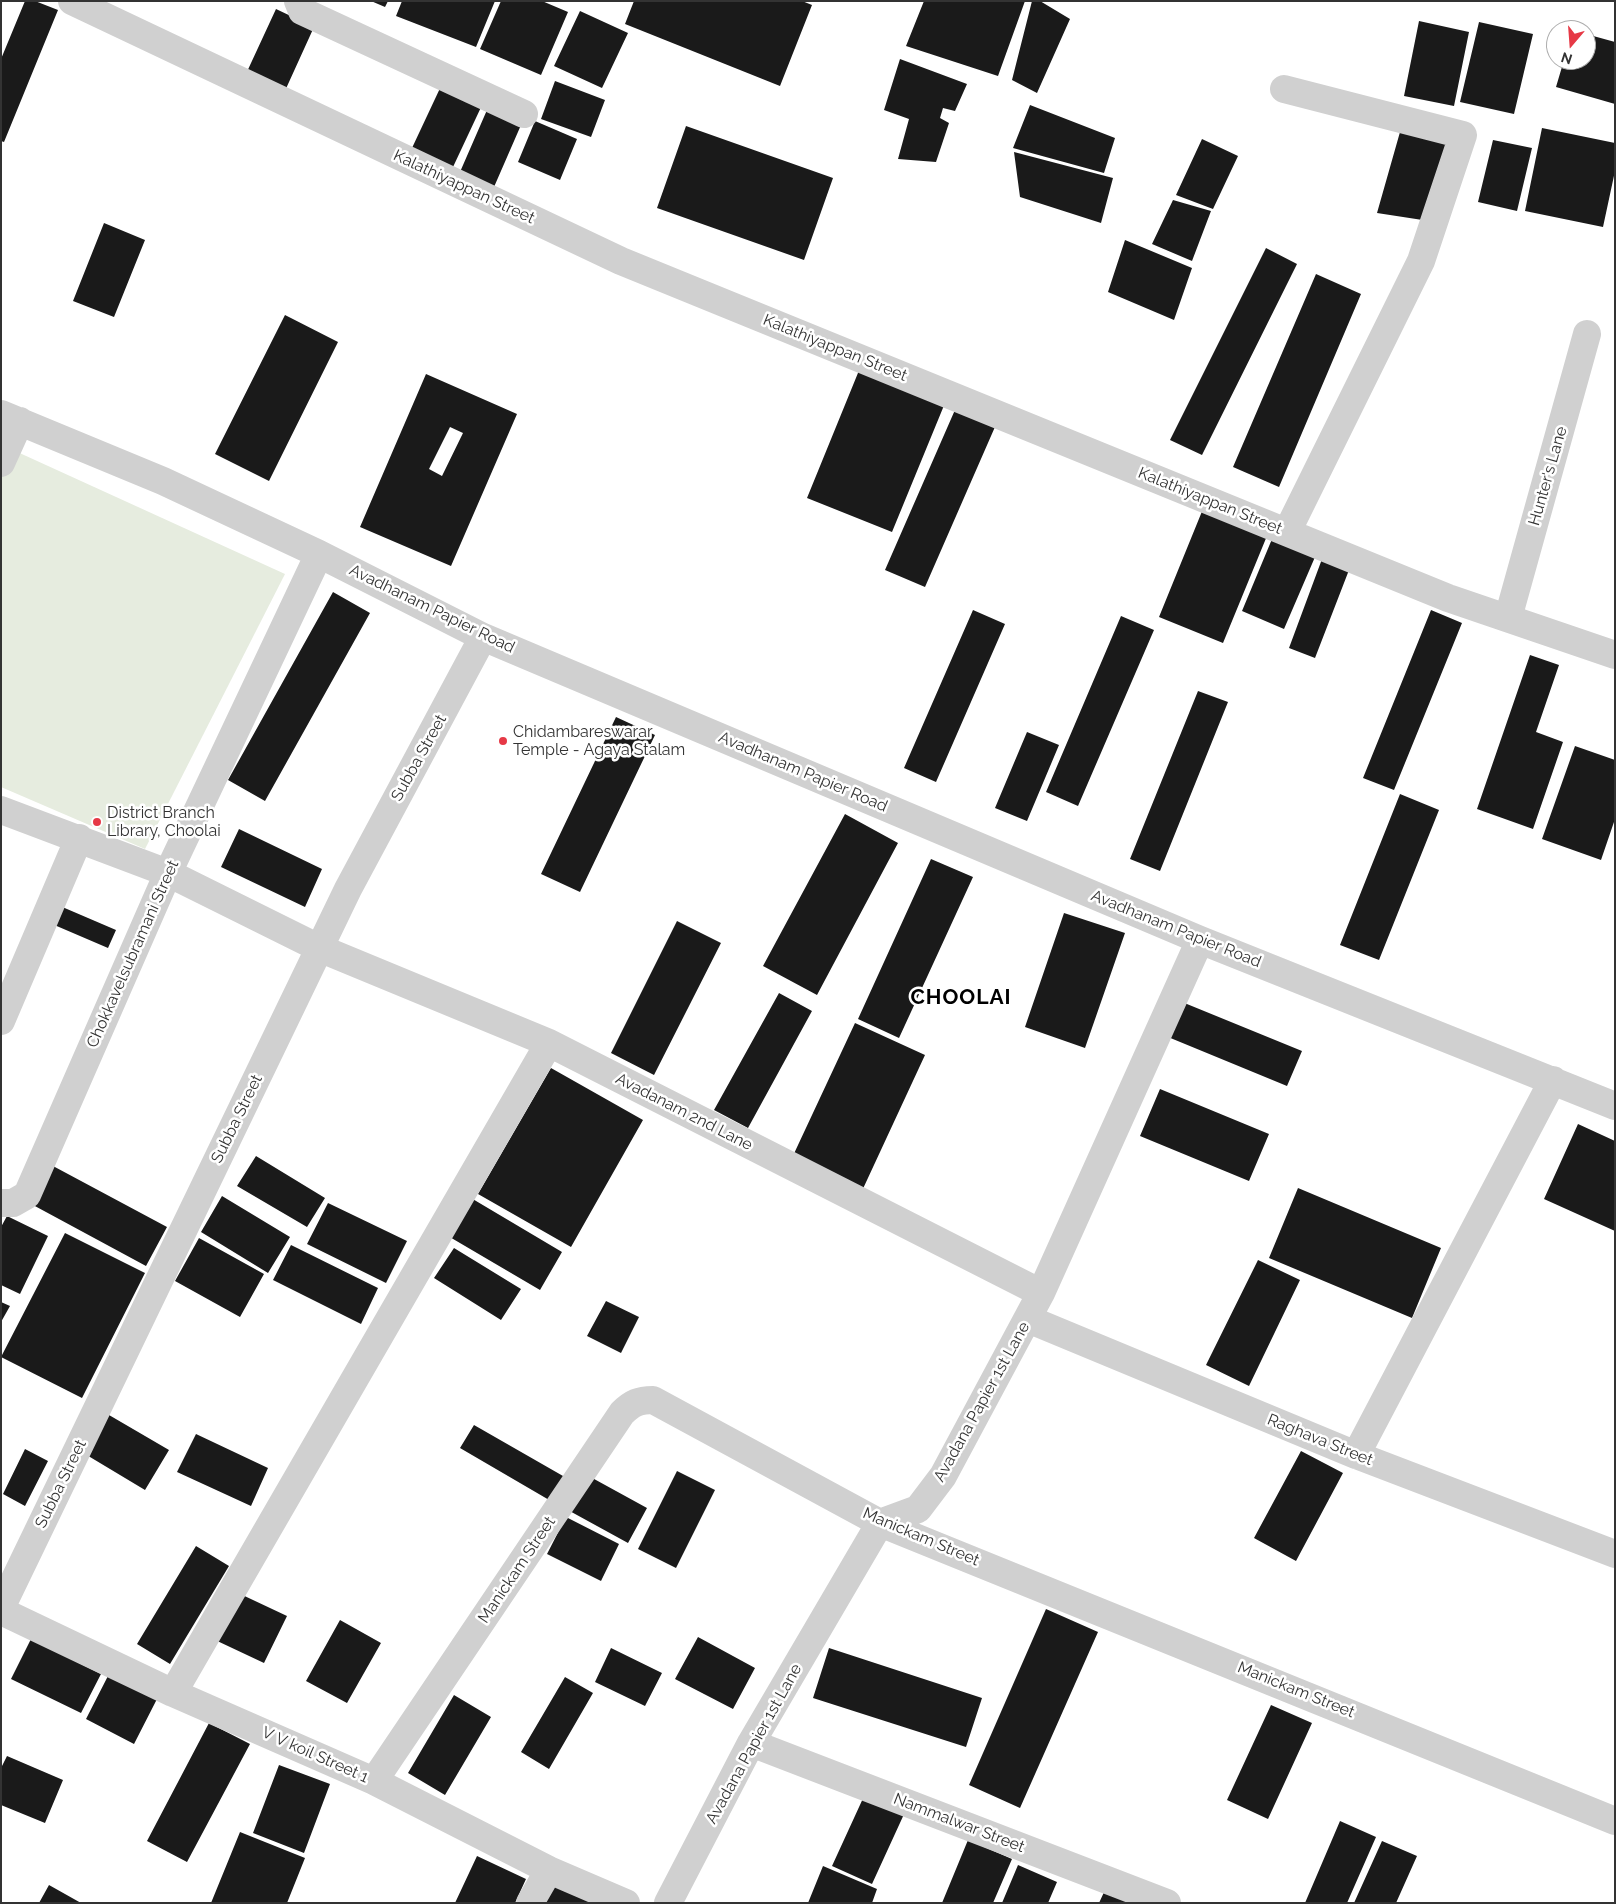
<!DOCTYPE html>
<style>
body{margin:0}
#map{position:relative;width:1616px;height:1904px;overflow:hidden;background:#fff;font-family:Raleway,sans-serif}
canvas{display:block}
.frame{position:absolute;inset:0;border:2px solid #333;pointer-events:none}
.north{position:absolute;left:1546px;top:20px;width:50px;height:50px;box-sizing:border-box;background:#fff;border:1px solid #adadad;border-radius:50%;rotate:198deg;font-size:14px;font-weight:700;line-height:20px;text-align:center;color:#333}
.north::after{content:'';display:block;margin:auto;width:18px;height:22px;background:#e63946;clip-path:polygon(50% 0,100% 100%,50% 72%,0 100%)}
</style>
<div id="map">
<canvas width="1616" height="1904"></canvas>
<div class="frame"></div>
<div class="north">N</div>
</div>
<script>
const g = document.querySelector('canvas').getContext('2d');
g.lineJoin = 'round';
function paint(path, color) {
  g.fillStyle = color;
  g.fill(path, 'evenodd');
}
function strokePath(path, color, width, dash) {
  g.strokeStyle = color;
  g.lineWidth = width;
  g.lineCap = dash ? 'butt' : 'round';
  g.setLineDash(dash || []);
  g.stroke(path);
}
function label(font, color, halo, rows, align = 'center') {
  g.font = font + ' Raleway,sans-serif';
  g.lineWidth = 5;
  g.setLineDash([]);
  g.textBaseline = 'middle';
  g.strokeStyle = halo;
  g.fillStyle = color;
  for (const [text, x, y, turn = 0] of rows) {
    g.save();
    g.translate(x, y);
    g.rotate((+turn || 0) * Math.PI / 180);
    g.textAlign = isNaN(turn) ? turn : align;
    if (halo) g.strokeText(text, 0, 0);
    g.fillText(text, 0, 0);
    g.restore();
  }
}
paint(new Path2D(`
 M13 450 285 574 145 849 1 787V475Z`), '#e6ecdf');
paint(new Path2D(`
 M25 1H35L58 10 4 142 1 141V59Z
 M371 1H388L385 7Z
 M402 1H495L476 47 396 16Z
 M501 1H542L568 12 541 75 480 49Z
 M634 1H802L812 5 780 86 625 24Z
 M924 1H1025L998 76 906 46Z
 M1032 1H1040L1070 19 1037 93 1012 80Z
 M276 9 314 27 284 93 245 76Z
 M580 11 628 33 602 88 554 66Z
 M1419 21 1469 32 1454 106 1404 96Z
 M1479 22 1533 34 1514 114 1460 102Z
 M1586 34 1615 42V104L1556 87 1564 60H1586Z
 M900 59 967 84 955 111 943 108 940 118 949 123 936 162 898 159 909 119 884 110Z
 M555 81 605 100 591 137 541 119Z
 M442 84 483 103 453 167 412 148Z
 M1030 105 1115 138 1104 173 1013 148Z
 M487 110 521 125 494 187 460 172Z
 M535 121 577 139 560 180 518 162Z
 M686 126 833 178 804 260 657 208Z
 M1542 128 1615 143V171L1603 227 1525 211Z
 M1400 132 1448 142 1429 221 1377 213Z
 M1202 139 1238 156 1213 209 1176 195Z
 M1493 140 1532 148 1517 211 1478 202Z
 M1014 152 1113 178 1101 223 1020 197Z
 M1173 200 1211 211 1192 261 1152 244Z
 M104 223 145 240 114 317 73 301Z
 M1125 240 1192 268 1174 320 1108 292Z
 M1266 248 1297 264 1202 455 1170 440Z
 M1316 274 1361 294 1279 487 1233 467Z
 M285 315 338 342 269 481 215 454Z
 M860 368 945 403 892 532 807 498Z
 M426 374 517 414 451 566 360 527ZM450 427 463 433 442 476 429 469Z
 M958 403 998 420 925 587 885 570Z
 M1205 504 1269 531 1223 643 1159 617Z
 M1272 539 1315 557 1284 629 1242 611Z
 M1322 559 1349 570 1315 658 1289 648Z
 M333 592 370 613 265 801 228 780Z
 M973 610 1005 624 936 782 904 768Z
 M1431 610 1462 623 1394 790 1363 778Z
 M1121 616 1154 630 1078 806 1046 792Z
 M1530 655 1559 665 1536 732 1563 742 1533 829 1477 809Z
 M1198 691 1228 702 1160 871 1130 859Z
 M616 717 655 735 580 892 541 874Z
 M1027 732 1059 745 1027 821 995 808Z
 M1575 746 1615 760V819L1601 860 1542 839Z
 M1400 794 1439 810 1379 960 1340 945Z
 M845 814 898 843 817 995 763 966Z
 M239 829 322 869 305 907 221 867Z
 M931 859 973 877 899 1038 858 1019Z
 M60 906 116 930 108 948 52 924Z
 M1064 913 1125 933 1085 1048 1025 1027Z
 M677 921 721 943 654 1075 611 1053Z
 M779 993 812 1011 748 1128 714 1110Z
 M1182 1002 1302 1051 1287 1086 1168 1037Z
 M855 1023 925 1055 861 1193 791 1160Z
 M551 1068 643 1120 571 1247 478 1194Z
 M1160 1089 1269 1134 1249 1181 1140 1136Z
 M1578 1124 1615 1141V1231L1544 1199Z
 M256 1156 325 1198 307 1227 237 1186Z
 M53 1166 167 1227 146 1266 33 1205Z
 M1298 1188 1441 1248 1412 1318 1269 1258Z
 M222 1196 290 1237 268 1273 201 1232Z
 M471 1198 562 1252 540 1290 448 1236Z
 M328 1203 407 1241 386 1283 307 1244Z
 M7 1216 48 1236 20 1294 1 1285V1227Z
 M65 1233 145 1273 82 1398 1 1357Z
 M199 1238 264 1274 240 1317 175 1281Z
 M291 1245 378 1288 361 1324 273 1280Z
 M454 1248 521 1289 501 1320 434 1278Z
 M1258 1260 1300 1280 1249 1386 1206 1365Z
 M606 1301 639 1317 621 1353 587 1336Z
 M1 1302 10 1306 1 1322Z
 M109 1415 169 1450 145 1490 85 1454Z
 M474 1425 570 1480 556 1504 460 1448Z
 M196 1434 268 1468 251 1506 177 1472Z
 M25 1449 48 1461 25 1506 3 1494Z
 M1301 1451 1343 1473 1296 1561 1254 1538Z
 M677 1471 715 1490 676 1568 638 1549Z
 M585 1474 647 1508 628 1543 566 1509Z
 M566 1517 619 1544 601 1581 547 1554Z
 M196 1546 229 1566 170 1664 137 1644Z
 M236 1592 287 1616 264 1663 213 1639Z
 M1046 1609 1098 1632 1020 1808 969 1785Z
 M340 1620 381 1643 347 1703 306 1681Z
 M698 1637 755 1668 733 1709 675 1679Z
 M31 1639 101 1674 81 1713 11 1679Z
 M611 1648 662 1673 645 1706 595 1682Z
 M829 1648 982 1698 966 1747 813 1698Z
 M109 1674 157 1699 134 1744 86 1719Z
 M565 1677 593 1693 549 1769 521 1752Z
 M454 1695 491 1717 445 1795 408 1773Z
 M1271 1705 1312 1723 1268 1819 1227 1800Z
 M209 1723 250 1744 187 1862 147 1841Z
 M7 1756 63 1780 45 1823 1 1805V1768Z
 M279 1765 330 1784 304 1853 253 1833Z
 M865 1794 905 1812 872 1884 832 1866Z
 M1340 1821 1376 1837 1347 1903H1305Z
 M240 1832 305 1858 287 1903H211Z
 M968 1840 1012 1859 993 1903H942Z
 M1382 1841 1417 1856 1396 1903H1354Z
 M477 1856 526 1879 515 1903H455Z
 M1018 1865 1057 1882 1048 1903H1002Z
 M823 1866 877 1889 872 1903H808Z
 M553 1882 596 1903H543Z
 M49 1885 81 1903H39Z
 M1105 1890 1131 1903H1099Z`), '#1a1a1a');
strokePath(new Path2D(`
 M72 1 621 261 1448 598 1615 655
 M298 1 302 11 524 114
 M1284 89 1463 135 1421 261 1287 532
 M1 414 163 481 319 554 483 637 1200 940 1615 1106
 M1 463 20 421
 M1508 618 1587 334
 M1 810 168 873 319 948 549 1043 1041 1293
 M1 1021 79 838
 M1 1203H13L27 1195 168 873 319 554
 M1028 1319 1356 1455 1615 1554
 M1356 1455 1553 1080
 M1 1608 348 889 483 637
 M1 1611 173 1693 374 1781 549 1870 626 1903
 M173 1693 549 1043
 M751 1743 1167 1903
 M374 1781 622 1413C632 1403 639 1400 653 1400L880 1523 1615 1821
 M530 1903 549 1870
 M668 1903 751 1743 880 1523 918 1509 943 1476 1041 1293 1200 940`), '#d0d0d0', 28);
for (const [x, y, r, color] of [
 [503,741,5,"#e63946"],
 [97,822,5,"#e63946"]
]) {
  const dot = new Path2D();
  dot.arc(x, y, r, 0, 2 * Math.PI);
  g.fillStyle = color;
  g.fill(dot);
  strokePath(dot, '#fff', 2);
}
label('16px', '#333', '#fff', [
 ["Kalathiyappan Street",464,187,25],
 ["Kalathiyappan Street",835,348,22],
 ["Hunter's Lane",1548,476,-74],
 ["Kalathiyappan Street",1210,501,22],
 ["Avadhanam Papier Road",432,609,26],
 ["Subba Street",419,758,-61],
 ["Avadhanam Papier Road",803,772,23],
 ["Avadhanam Papier Road",1176,929,22],
 ["Chokkavelsubramani Street",133,954,-66],
 ["Avadanam 2nd Lane",684,1112,27],
 ["Subba Street",237,1119,-64],
 ["Avadana Papier 1st Lane",982,1402,-61],
 ["Raghava Street",1320,1440,22],
 ["Subba Street",61,1484,-64],
 ["Manickam Street",921,1537,23],
 ["Manickam Street",517,1570,-56],
 ["Manickam Street",1296,1690,22],
 ["Avadana Papier 1st Lane",754,1744,-61],
 ["V V koil Street 1",315,1755,24],
 ["Nammalwar Street",959,1823,21]
]);
label('16px', '#333', '#fff', [
 ["Chidambareswarar",513,732],
 ["Temple - Agaya Stalam",513,750],
 ["District Branch",107,813],
 ["Library, Choolai",107,831]
], 'left');
g.letterSpacing = '1px';
label('bold 21px', '#000', '#fff', [
 ["CHOOLAI",961,998]
]);
g.letterSpacing = '0px';
</script>
